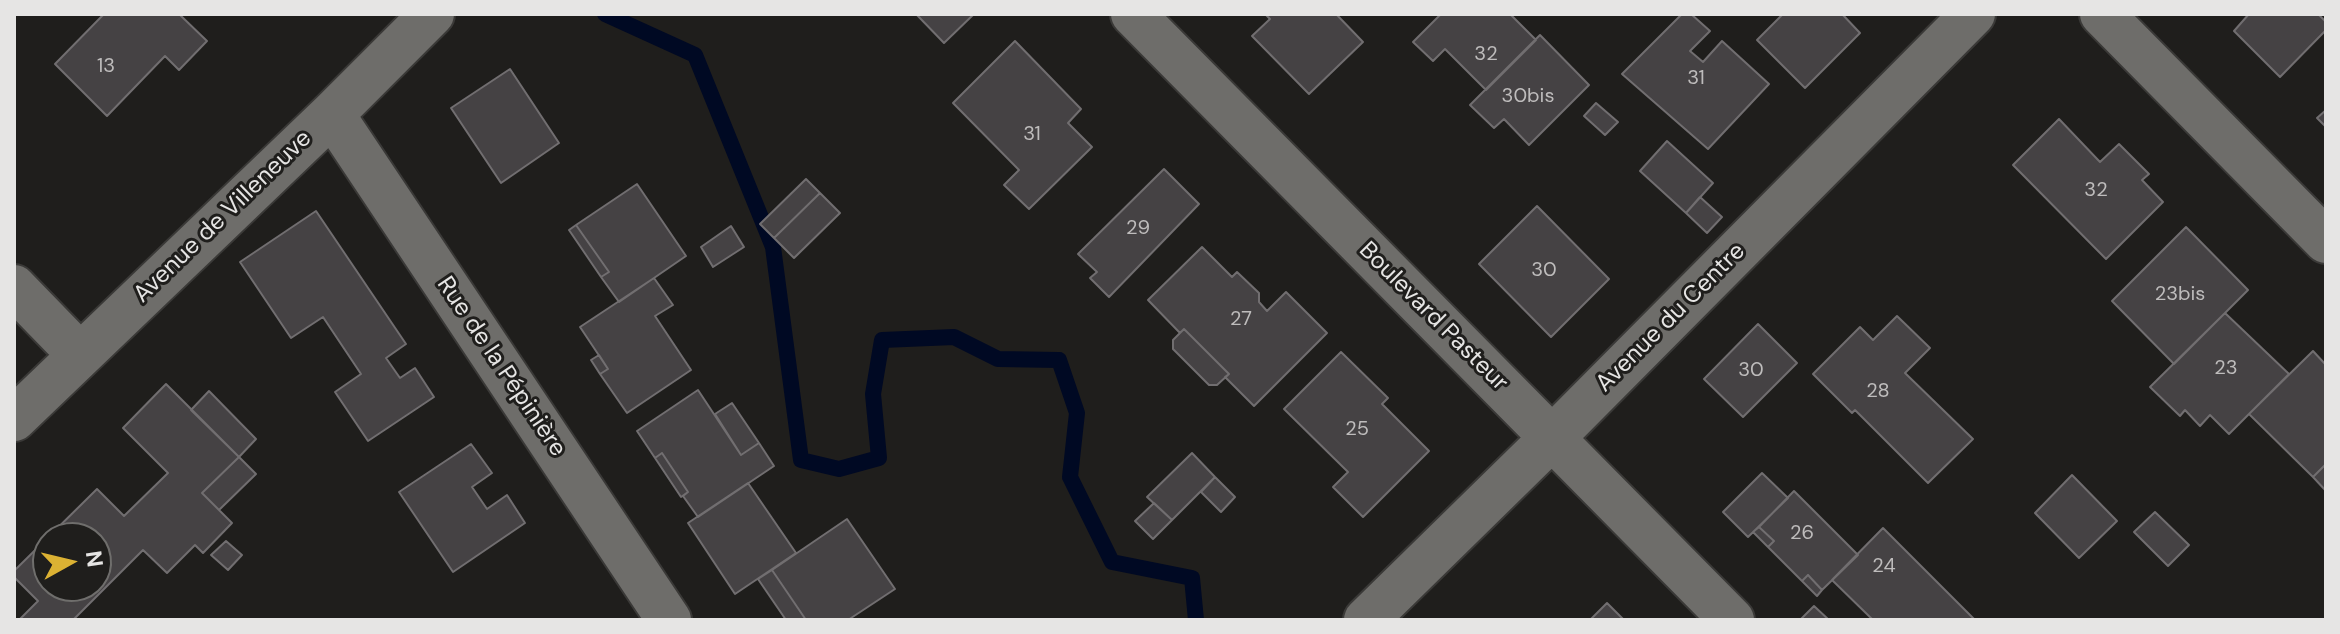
<!DOCTYPE html>
<meta charset="utf-8">
<style>
body{margin:0}
#map{position:relative;width:2340px;height:634px;overflow:hidden;background:#1f1e1c;font-family:"DM Sans",sans-serif}
canvas{display:block}
.frame{position:absolute;inset:0;border:16px solid #e6e5e4;pointer-events:none}
.north{position:absolute;left:32px;top:522px;width:80px;height:80px;box-sizing:border-box;background:#1f1e1c;border:2px solid #6f6e6c;border-radius:50%;rotate:82deg;font-size:22px;font-weight:700;line-height:32px;text-align:center;color:#e6e5e4}
.north::after{content:'';display:block;margin:auto;width:28px;height:36px;background:#dcb233;clip-path:polygon(50% 0,100% 100%,50% 72%,0 100%)}
</style>
<div id="map">
<canvas width="2340" height="634"></canvas>
<div class="frame"></div>
<div class="north">N</div>
</div>
<script>
const g = document.querySelector('canvas').getContext('2d');
g.lineJoin = 'round';
function strokePath(path, color, width, dash) {
  g.strokeStyle = color;
  g.lineWidth = width;
  g.lineCap = dash ? 'butt' : 'round';
  g.setLineDash(dash || []);
  g.stroke(path);
}
function paint(path, color) {
  g.fillStyle = color;
  g.fill(path, 'evenodd');
}
function label(font, color, halo, rows, align = 'center') {
  g.font = font + ' "DM Sans",sans-serif';
  g.lineWidth = 6;
  g.setLineDash([]);
  g.textBaseline = 'middle';
  g.strokeStyle = halo;
  g.fillStyle = color;
  for (const [text, x, y, turn = 0] of rows) {
    g.save();
    g.translate(x, y);
    g.rotate((+turn || 0) * Math.PI / 180);
    g.textAlign = isNaN(turn) ? turn : align;
    if (halo) g.strokeText(text, 0, 0);
    g.fillText(text, 0, 0);
    g.restore();
  }
}
strokePath(new Path2D(`
 M605 14 695 55 773 247 801 460 839 469 879 458 873 394 882 340 954 337 998 359 1059 360 1077 413 1070 477 1112 562 1192 578 1196 620`), '#000923', 16);
const building = new Path2D(`
 M104 14H179L207 41 179 70 165 56 107 116 55 64Z
 M916 14H974L944 43Z
 M1265 14H1336L1363 42 1309 94 1252 36 1270 19Z
 M1441 14H1510L1536 40 1486 90 1445 49 1433 61 1413 42Z
 M1682 14H1691L1710 31 1690 51 1703 62 1722 41 1769 84 1708 149 1622 74Z
 M1783 14H1842L1860 33 1805 88 1757 40Z
 M2249 14H2318L2326 22V30L2280 77 2234 31Z
 M1540 35 1589 85 1529 145 1504 119 1494 128 1470 105Z
 M1015 41 1081 109 1068 123 1092 147 1029 209 1004 185 1019 170 953 103Z
 M510 69 559 143 501 183 451 108Z
 M1596 103 1618 122 1605 135 1584 116Z
 M2326 110V127L2317 118Z
 M2059 119 2100 162 2119 144 2149 174 2142 180 2163 202 2106 259 2013 165Z
 M1667 141 1713 183 1686 213 1640 171Z
 M1164 169 1199 204 1109 297 1090 278 1097 272 1078 254Z
 M806 179 820 193 774 238 760 224Z
 M637 184 686 256 619 302 601 277 609 272 576 225Z
 M820 193 840 213 794 258 774 238Z
 M1700 197 1722 217 1707 233 1686 213Z
 M1537 206 1609 279 1551 337 1479 264Z
 M316 211 406 344 386 358 400 378 415 368 434 397 368 441 335 392 361 374 323 317 291 338 240 262Z
 M576 225 609 272 601 277 569 230Z
 M731 226 744 247 713 267 701 247Z
 M2186 227 2248 290 2174 364 2112 301Z
 M1202 247 1232 277 1237 272 1259 293V302L1267 311 1286 292 1327 333 1254 406 1225 377 1229 374 1184 329 1180 333 1148 300Z
 M654 278 673 305 655 316 691 370 627 413 600 374 608 369 580 327Z
 M2225 313 2289 374 2229 434 2210 415 2200 426 2185 410 2180 416 2150 387Z
 M1897 316 1930 348 1905 373 1973 439 1928 483 1855 410 1852 413 1813 374 1860 327 1873 340Z
 M1758 324 1797 363 1743 417 1704 379Z
 M1184 329 1229 374 1217 385H1209L1173 349V340Z
 M2313 351 2326 365V464L2313 477 2249 414Z
 M1341 352 1388 398 1382 404 1429 451 1363 517 1333 487 1348 472 1284 409Z
 M599 355 608 369 600 374 591 360Z
 M166 384 239 457 202 493 232 523 203 553 195 545 167 573 143 550 73 620H19L38 601 14 577V571L97 489 124 516 168 473 123 428ZM48 538H96V586H48Z
 M698 390 741 455 759 443 774 466 698 517 683 496 688 492 662 453 655 458 637 431Z
 M209 391 256 439 239 457 191 410Z
 M732 403 759 443 741 455 715 414Z
 M471 444 492 473 472 487 487 509 507 495 525 523 453 572 399 492Z
 M662 453 688 492 681 497 655 458Z
 M1192 453 1215 477 1172 520 1147 497Z
 M239 457 256 474 219 510 202 493Z
 M2326 464V491L2313 477Z
 M1762 473 1788 498 1748 537 1723 512Z
 M2072 475 2117 521 2079 558 2035 513Z
 M1215 477 1235 497 1221 512 1201 492Z
 M748 483 796 553 735 594 688 523Z
 M1794 491 1858 555 1822 590 1808 575 1802 581 1768 547 1774 541 1759 527Z
 M1154 503 1172 520 1153 539 1135 521Z
 M2155 512 2189 545 2168 566 2134 532Z
 M847 519 895 589 848 620H806L772 570Z
 M1759 527 1774 541 1768 547 1753 532Z
 M1883 528 1975 620H1873L1832 580Z
 M226 541 242 555 228 570 211 555Z
 M772 570 806 620H786L758 579Z
 M1808 575 1822 590 1817 596 1802 581Z
 M1607 603 1624 620H1590Z
 M1814 606 1829 620H1800Z`);
paint(building, '#454244');
strokePath(building, '#716e70', 2);
const street = new Path2D(`
 M1133 14 1732 620
 M2102 14 2326 241
 M332 114 669 620
 M14 287 79 354
 M14 419 332 114 432 14
 M1366 620 1569 421 1973 14`);
strokePath(street, '#3a3937', 48);
strokePath(street, '#6e6d6a', 44);
label('20px', '#bebcbc', null, [
 ["32",1486,55],
 ["13",106,67],
 ["31",1696,79],
 ["30bis",1528,97],
 ["31",1032,135],
 ["32",2096,191],
 ["29",1138,229],
 ["30",1544,271],
 ["23bis",2180,295],
 ["27",1241,320],
 ["23",2226,369],
 ["30",1751,371],
 ["28",1878,392],
 ["25",1357,430],
 ["26",1802,534],
 ["24",1884,567]
]);
label('24px', '#e6e5e4', '#1f1e1c', [
 ["Avenue de Villeneuve",223,217,-44],
 ["Boulevard Pasteur",1433,317,45],
 ["Avenue du Centre",1671,318,-45],
 ["Rue de la Pépinière",501,367,56]
]);
</script>
